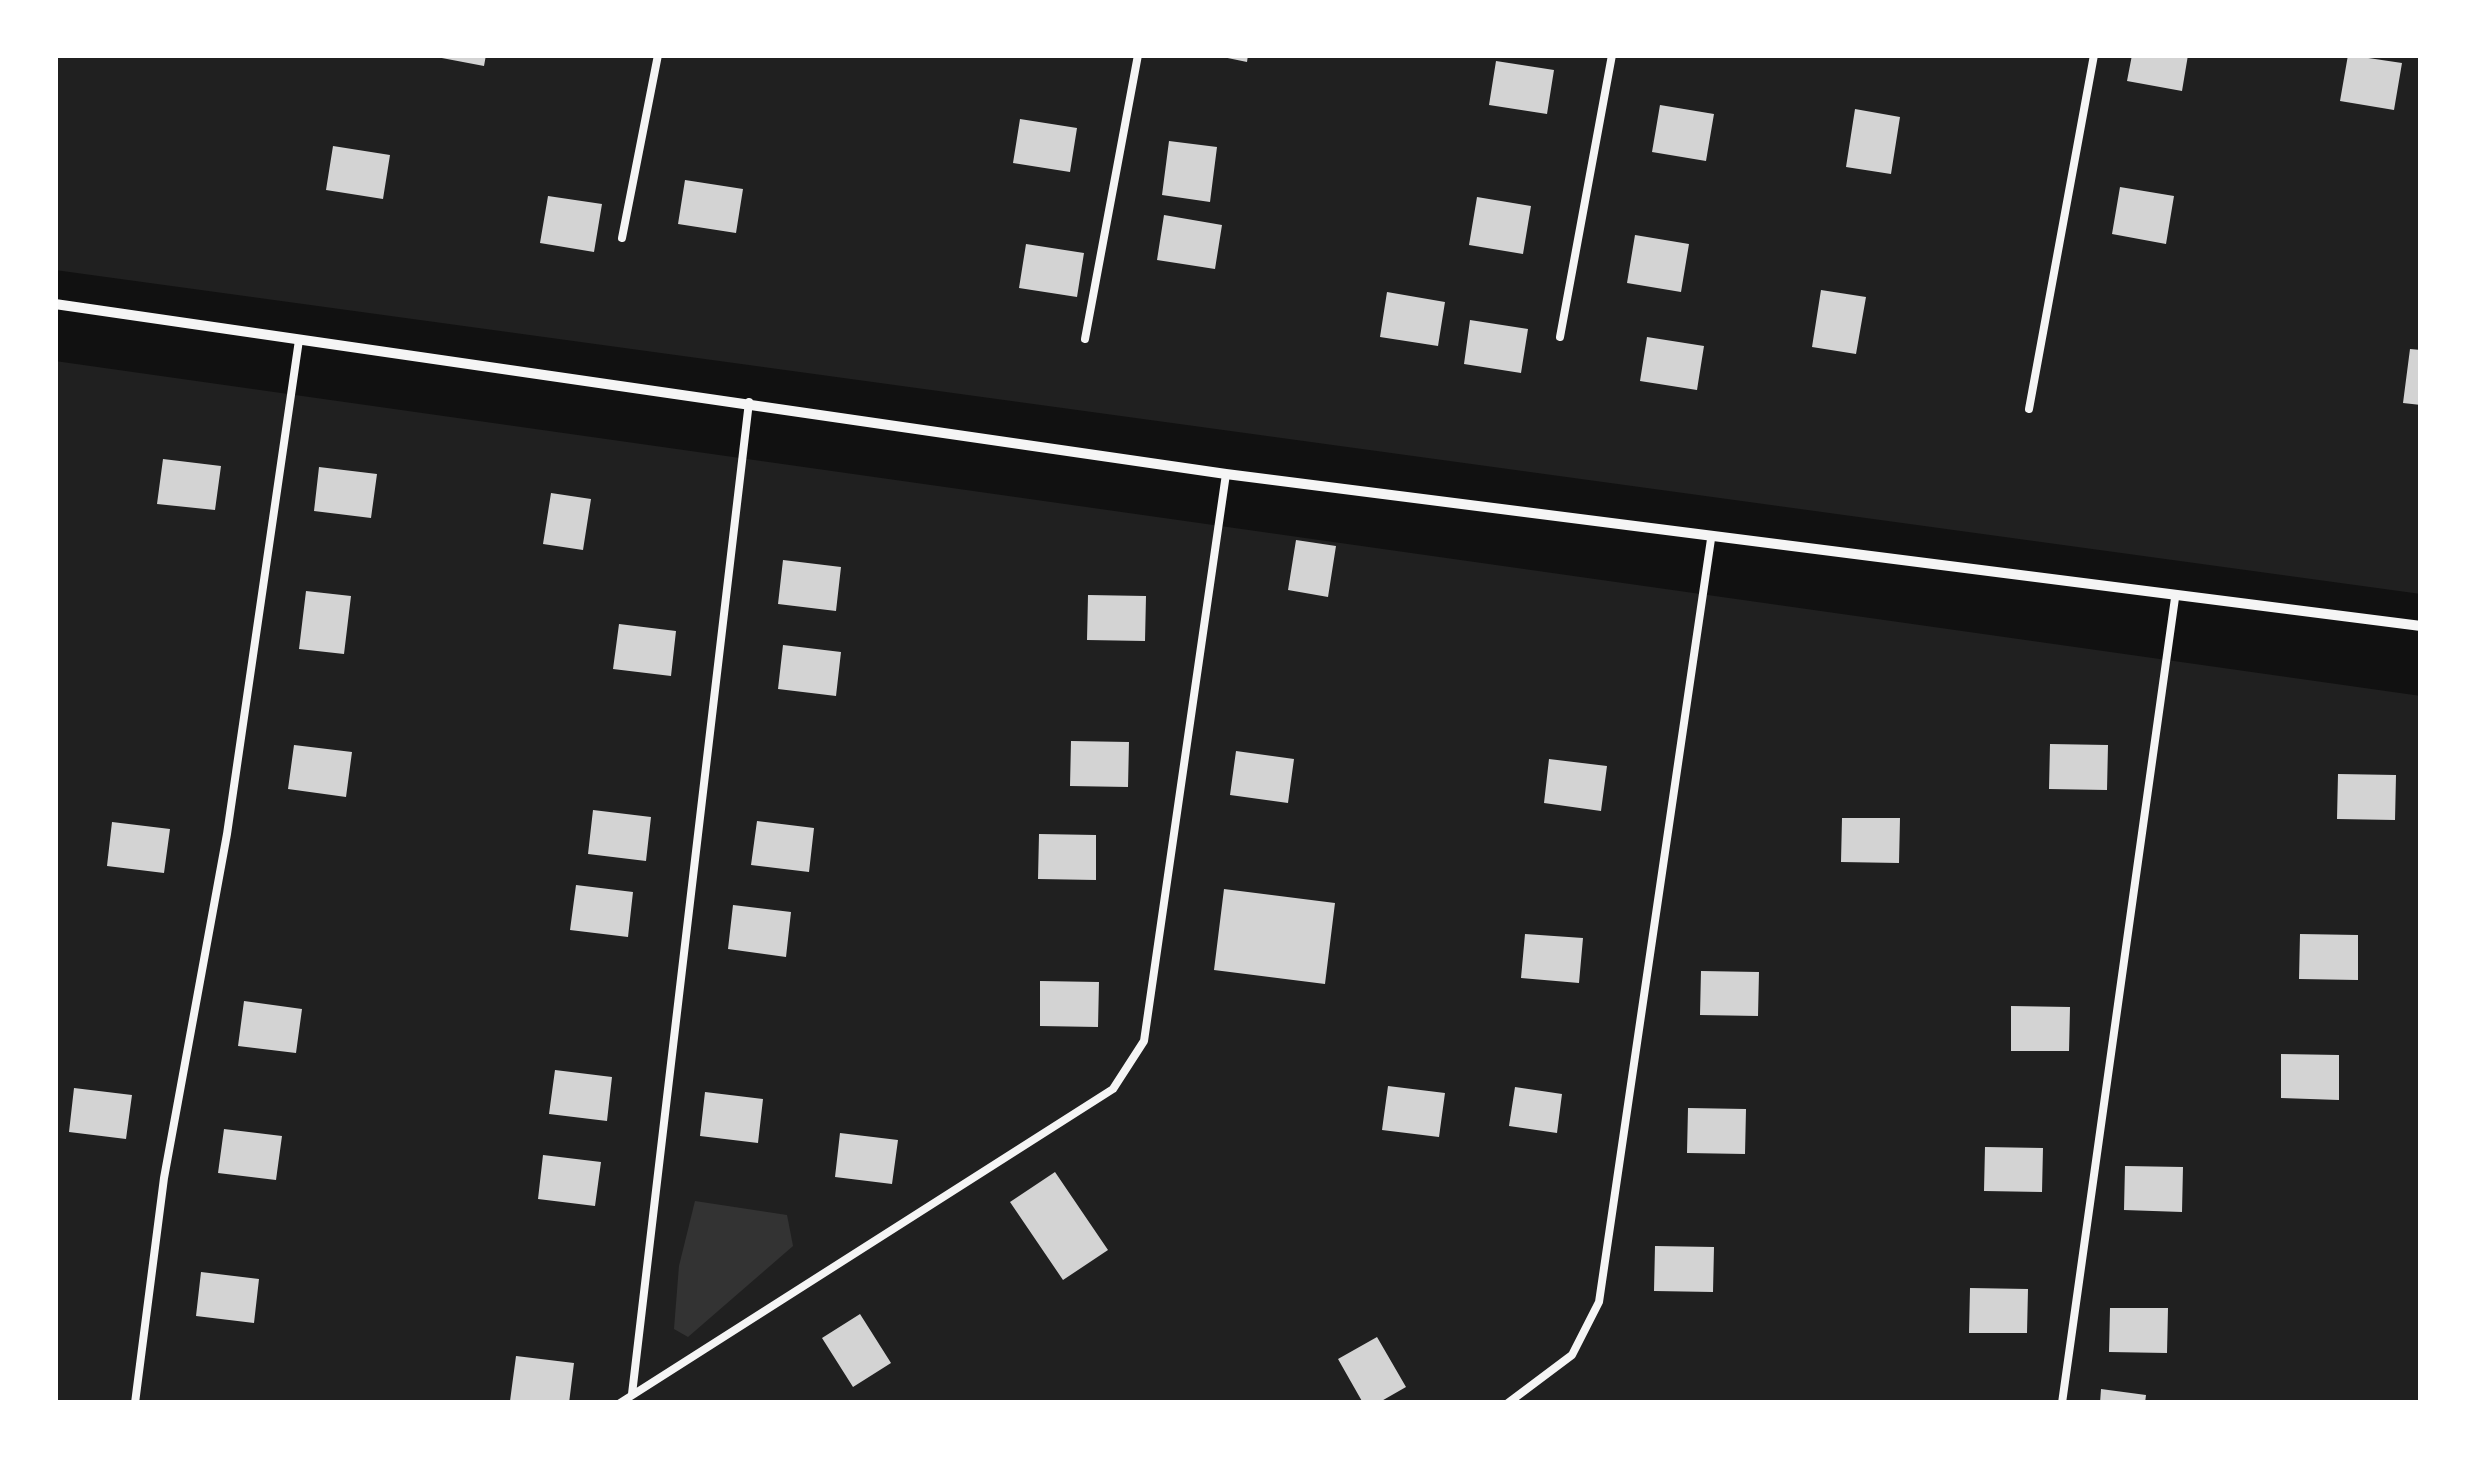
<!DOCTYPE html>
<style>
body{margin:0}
#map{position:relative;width:2476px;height:1458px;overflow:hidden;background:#111;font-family:"Fira Sans Condensed",sans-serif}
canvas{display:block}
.frame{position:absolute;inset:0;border:58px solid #fff;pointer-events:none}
</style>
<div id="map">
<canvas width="2476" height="1458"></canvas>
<div class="frame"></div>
</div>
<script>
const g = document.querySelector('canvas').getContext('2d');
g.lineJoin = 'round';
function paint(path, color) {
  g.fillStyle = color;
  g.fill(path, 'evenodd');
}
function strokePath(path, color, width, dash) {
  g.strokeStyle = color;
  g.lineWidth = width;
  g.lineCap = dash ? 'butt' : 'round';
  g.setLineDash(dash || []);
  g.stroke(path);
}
paint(new Path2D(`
 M55 55H2421V594L55 270Z
 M55 361 2421 696V1403H55Z`), '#202020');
paint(new Path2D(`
 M695 1201 787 1215 793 1246 688 1337 674 1329 679 1266Z`), '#333');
paint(new Path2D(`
 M426 55H486L484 66Z
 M1213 55H1248L1247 62Z
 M2132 55H2188L2182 91 2127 81Z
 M2348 55 2402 63 2394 110 2340 101Z
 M1496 61 1554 70 1547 114 1489 105Z
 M1660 105 1714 114 1706 161 1652 152Z
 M1855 109 1900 117 1891 174 1846 167Z
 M1020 119 1077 128 1070 172 1013 163Z
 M1169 141 1217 147 1210 202 1162 195Z
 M333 146 390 155 383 199 326 190Z
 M685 180 743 189 736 233 678 224Z
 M2120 187 2174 196 2166 244 2112 234Z
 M548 196 602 204 594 252 540 243Z
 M1477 197 1531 206 1523 254 1469 245Z
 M1164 215 1222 225 1215 269 1157 260Z
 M1635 235 1689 244 1681 292 1627 283Z
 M1026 244 1084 253 1077 297 1019 288Z
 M1821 290 1866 297 1856 354 1812 347Z
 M1387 292 1445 302 1438 346 1380 337Z
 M1470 320 1528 329 1521 373 1464 364Z
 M1647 337 1704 346 1697 390 1640 381Z
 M2410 349 2421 350V405L2403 403Z
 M163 459 221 466 215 510 157 504Z
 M319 467 377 474 371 518 314 511Z
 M551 493 591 499 583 550 543 544Z
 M1296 540 1336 546 1328 597 1288 590Z
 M783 560 841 567 836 611 778 604Z
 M306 591 351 596 344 654 299 649Z
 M1088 595 1146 596 1145 641 1087 640Z
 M619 624 676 631 671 676 613 669Z
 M783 645 841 652 836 696 778 689Z
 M1071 741 1129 742 1128 787 1070 786Z
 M2050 744 2108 745 2107 790 2049 789Z
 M294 745 352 752 346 797 288 789Z
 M1236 751 1294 759 1288 803 1230 795Z
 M1549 759 1607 766 1601 811 1544 803Z
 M2338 774 2396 775 2395 820 2337 819Z
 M593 810 651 817 646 861 588 854Z
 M1842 818H1900L1899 863 1841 862Z
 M757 821 814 828 809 872 751 865Z
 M112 822 170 829 164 873 107 866Z
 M1039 834 1096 835V880L1038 879Z
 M576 885 633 892 628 937 570 930Z
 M1224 889 1335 903 1325 984 1214 970Z
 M733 905 791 912 786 957 728 949Z
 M1525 934 1583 938 1579 983 1521 978Z
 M2300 934 2358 935V980L2299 979Z
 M1701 971 1759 972 1758 1016 1700 1015Z
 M1040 981 1099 982 1098 1027 1040 1026Z
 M244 1001 302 1009 296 1053 238 1046Z
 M2011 1006 2070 1007 2069 1051H2011Z
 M2281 1054 2339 1055V1100L2281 1098Z
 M555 1070 612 1077 607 1121 549 1114Z
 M1388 1086 1445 1093 1439 1137 1382 1130Z
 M1515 1087 1562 1094 1557 1133 1509 1126Z
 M74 1088 132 1095 126 1139 69 1132Z
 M705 1092 763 1099 758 1143 700 1136Z
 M1688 1108 1746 1109 1745 1154 1687 1153Z
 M224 1129 282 1136 276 1180 218 1173Z
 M840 1133 898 1140 892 1184 835 1177Z
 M1985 1147 2043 1148 2042 1192 1984 1191Z
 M543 1155 601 1162 595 1206 538 1199Z
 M2125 1166 2183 1167 2182 1212 2124 1210Z
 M1055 1172 1108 1250 1063 1280 1010 1202Z
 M1655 1246 1714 1247 1713 1292 1654 1291Z
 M201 1272 259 1279 254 1323 196 1316Z
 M1970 1288 2028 1289 2027 1333H1969Z
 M2110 1308H2168L2167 1353 2109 1352Z
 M860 1314 891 1363 853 1387 822 1338Z
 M1377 1337 1406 1387 1378 1403H1363L1338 1359Z
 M516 1356 574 1363 569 1403 510 1401Z
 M2101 1389 2146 1395 2145 1403H2100Z`), '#d3d3d3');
strokePath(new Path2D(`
 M622 238 658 55
 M1560 337 1612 55
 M1085 339 1138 55
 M2029 409 2094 55
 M632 1394 749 402
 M135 1403 164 1178 227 834 299 340
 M620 1403 1113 1089 1144 1041 1226 474
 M1508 1403 1572 1355 1599 1302 1711 539
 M2062 1403 2175 598`), '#f5f5f5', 8);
strokePath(new Path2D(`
 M55 304 1226 474 2421 626`), '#f5f5f5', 10);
</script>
